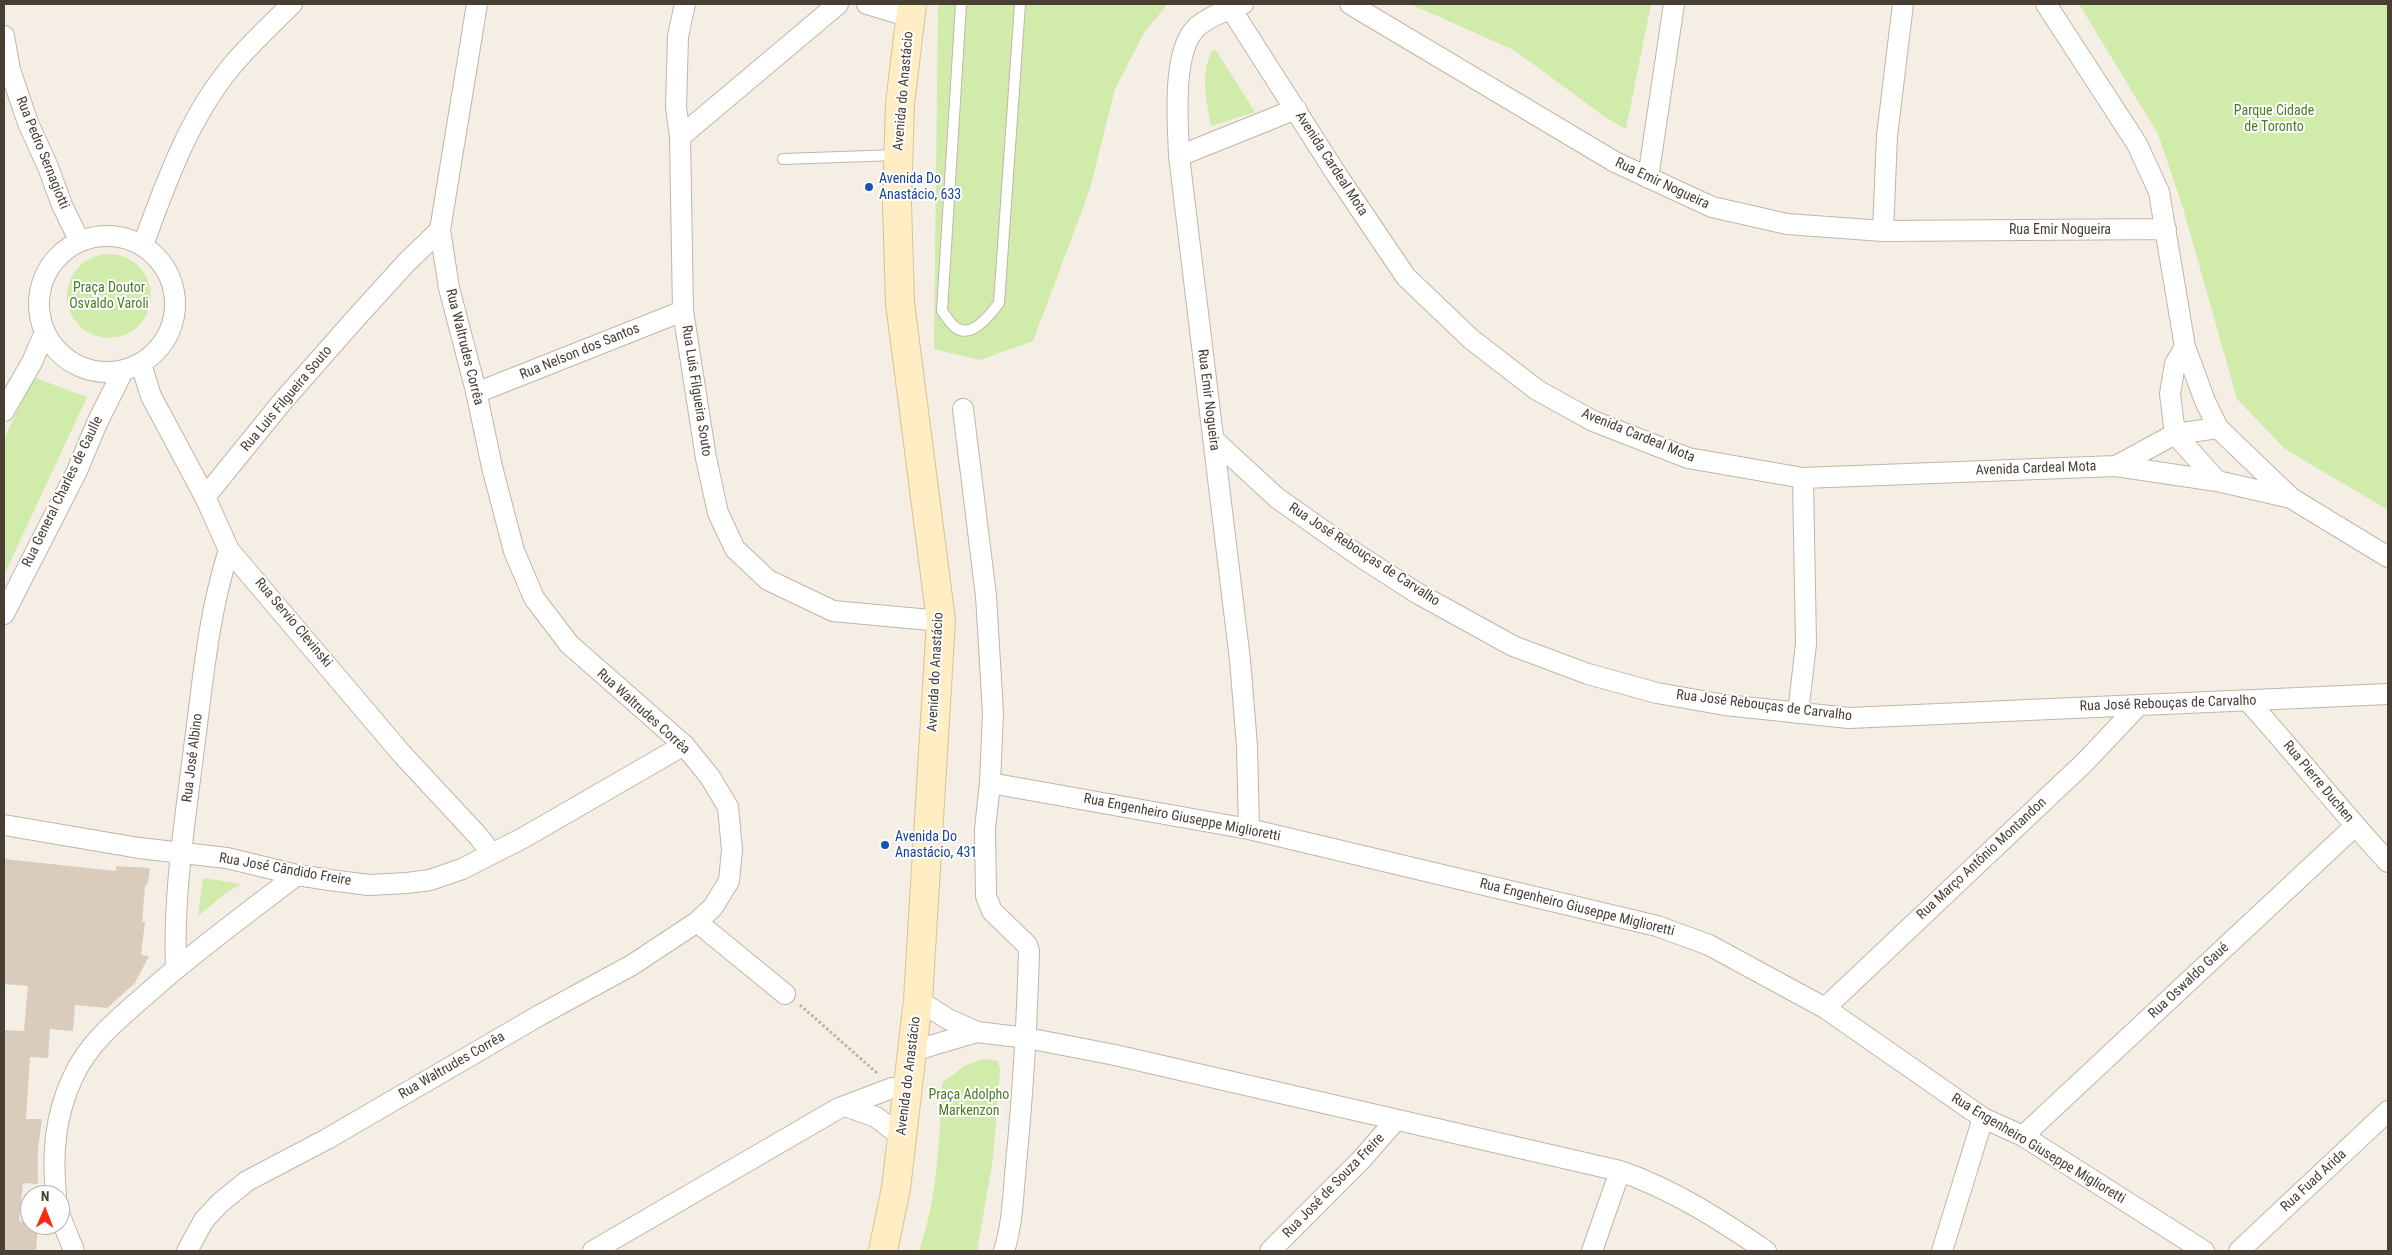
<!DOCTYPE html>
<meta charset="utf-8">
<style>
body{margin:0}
#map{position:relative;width:2392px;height:1255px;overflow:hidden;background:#f4eee5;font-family:"Roboto Condensed",sans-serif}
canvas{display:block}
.frame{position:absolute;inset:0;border:5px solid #473e34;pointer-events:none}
.north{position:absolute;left:20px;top:1185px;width:50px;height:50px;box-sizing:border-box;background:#fff;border:1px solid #b5b2ae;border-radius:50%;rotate:1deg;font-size:14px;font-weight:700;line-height:20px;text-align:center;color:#473e34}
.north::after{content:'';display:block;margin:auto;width:18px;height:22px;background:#ff2811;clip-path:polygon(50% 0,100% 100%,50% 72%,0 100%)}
</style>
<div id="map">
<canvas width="2392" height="1255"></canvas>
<div class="frame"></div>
<div class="north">N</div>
</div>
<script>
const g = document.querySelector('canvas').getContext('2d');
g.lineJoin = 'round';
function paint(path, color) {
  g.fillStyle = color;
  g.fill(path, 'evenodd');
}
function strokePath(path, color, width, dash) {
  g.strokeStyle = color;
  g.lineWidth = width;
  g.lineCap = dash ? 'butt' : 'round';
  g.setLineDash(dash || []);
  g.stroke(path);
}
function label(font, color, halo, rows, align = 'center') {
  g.font = font + ' "Roboto Condensed",sans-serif';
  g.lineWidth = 4;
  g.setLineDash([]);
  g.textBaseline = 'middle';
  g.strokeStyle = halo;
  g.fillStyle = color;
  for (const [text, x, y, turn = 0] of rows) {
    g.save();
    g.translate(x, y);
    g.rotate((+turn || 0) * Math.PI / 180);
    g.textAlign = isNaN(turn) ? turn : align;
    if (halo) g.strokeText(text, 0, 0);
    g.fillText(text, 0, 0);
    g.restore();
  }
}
paint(new Path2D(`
 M938 4H1168L1145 31 1115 89 1090 189 1033 341 980 360 934 349Z
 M1410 4H1651L1626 129 1605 117 1514 50Z
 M2079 4H2388V510L2285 449 2237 399 2183 208 2158 134Z
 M1213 50H1216L1219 55 1255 112 1211 126C1207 103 1199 71 1213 50Z
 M67 296a42 42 0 1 1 84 0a42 42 0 1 1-84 0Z
 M33 377 87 397 4 575V439Z
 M203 879 204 878 241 884 227 892 198 916Z
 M984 1059 998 1061 1000 1070 993 1159 977 1251H919C938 1197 939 1140 942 1083L966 1065Z`), '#d1ebab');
paint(new Path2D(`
 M4 859 116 871V866L150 868 148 883 145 886 142 922H145L141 955 149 956 135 983 107 1008 75 1005 73 1031 50 1029 48 1058 30 1057 26 1119H42L38 1149V1184L23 1183 19 1221 38 1225 36 1251H4V1030L24 1031 28 986 4 984Z`), '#d9ccbc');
const lane = new Path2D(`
 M961 4 942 311C946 316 950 323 955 327 971 340 990 315 999 303L1020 4
 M783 159 897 155`);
const street = new Path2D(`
 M685 4 678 36 676 107 680 137 683 311 706 458 718 513 735 549 768 580 833 611 941 621
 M867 4 910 17
 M1243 4C1229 9 1210 16 1198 26 1171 49 1178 123 1179 156L1240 660 1247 746 1249 829
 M1350 4 1615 162 1712 207 1787 224 1883 231 2166 229
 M2046 4 2137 144 2159 192 2185 347 2205 401 2218 428 2289 496
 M1231 9 1337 175 1406 277 1471 339 1537 390 1593 421 1688 458 1803 478 2116 466 2217 481 2291 498 2388 557
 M4 36 10 70 28 123 48 167 62 205 79 240
 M680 137 838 4
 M1179 156 1296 109
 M1648 178 1674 4
 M1883 231 1887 136 1903 4
 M39 304a68 68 0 1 1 136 0a68 68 0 1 1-136 0Z
 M143 245C165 185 189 117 231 67 249 45 271 25 292 4
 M2185 347 2175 364 2170 394 2175 434 2217 481
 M141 364 151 396 205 497 229 550 401 753 479 837 491 853
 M476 393 683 311
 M963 409 986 596 993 713 990 783 985 829 986 896 992 911 1027 945 1029 951C1027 1022 1023 1093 1016 1164 1013 1193 1013 1223 1004 1251
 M4 411 32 362 44 334
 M1213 439 1277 498 1358 555 1417 593 1513 646 1588 674 1657 693 1725 705 1849 718 2388 694
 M2116 466 2175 434 2218 428
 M205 497 282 402 356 318 406 263 440 230 477 4
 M4 614 77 471 97 423 123 371
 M2248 701C2296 754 2340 810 2388 862
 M1798 713 1806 644 1803 478
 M990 783 1249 829 1657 926 1709 945 1825 1008 1983 1118 2023 1136 2204 1251
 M4 825 139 848 227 858 297 875 330 880 369 885 407 883 430 880 462 869 523 838 684 745
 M697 922 785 994
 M176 968C173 895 185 821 194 748 203 681 208 615 229 550
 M918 1000 948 1019 977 1032 1027 1038 1115 1055 1620 1171C1674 1190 1719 1219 1766 1251
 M1825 1008 2085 762 2137 707
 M913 1051 977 1032
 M845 1106 876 1117 902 1137
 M2023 1136 2355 826
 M56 1195C52 1153 55 1115 73 1077 90 1039 127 1012 157 985 202 946 250 911 297 875
 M60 1216 74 1251
 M187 1251 204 1220 220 1203 247 1181 327 1139 540 1015 632 965 697 922 713 907 729 881 732 850 728 807 710 777 684 745 569 644 534 598 514 551 492 467 476 391 449 288 440 230
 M593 1251 839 1108 892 1088H908
 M1270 1251 1361 1160 1396 1120
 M1592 1251 1620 1171
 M1942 1251 1983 1118
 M2239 1251 2388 1111`);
const secondary = new Path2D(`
 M883 1251 896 1188 918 1000 941 621 900 303 897 203 900 104 912 4`);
strokePath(lane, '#c0b6a7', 12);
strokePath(street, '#c0b6a7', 22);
strokePath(secondary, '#dac393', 30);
strokePath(new Path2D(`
 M800 1005 877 1073`), '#c3b197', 3, [2.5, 2.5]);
strokePath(lane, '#fff', 10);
strokePath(street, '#fff', 20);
strokePath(secondary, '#ffedc4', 28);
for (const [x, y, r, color] of [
 [869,187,5,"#1a4fb4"],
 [885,845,5,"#1a4fb4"]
]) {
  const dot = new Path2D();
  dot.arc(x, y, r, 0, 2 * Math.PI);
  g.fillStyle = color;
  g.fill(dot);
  strokePath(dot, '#fff', 2);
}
label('14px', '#473e34', '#fff', [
 ["Avenida do Anastácio",904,91,-85],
 ["Rua Pedro Sernagiotti",42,153,68],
 ["Avenida Cardeal Mota",1331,164,57],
 ["Rua Emir Nogueira",1662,184,25],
 ["Rua Emir Nogueira",2060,230],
 ["Rua Waltrudes Corrêa",464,347,76],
 ["Rua Nelson dos Santos",580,352,-22],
 ["Rua Luis Filgueira Souto",696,391,81],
 ["Rua Luis Filgueira Souto",287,399,-50],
 ["Rua Emir Nogueira",1208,400,83],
 ["Avenida Cardeal Mota",1638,436,22],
 ["Avenida Cardeal Mota",2036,469,-2],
 ["Rua General Charles de Gaulle",63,492,-64],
 ["Rua José Rebouças de Carvalho",1364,555,33],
 ["Rua Servio Clevinski",293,623,50],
 ["Avenida do Anastácio",936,672,-87],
 ["Rua José Rebouças de Carvalho",2168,704,-2],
 ["Rua José Rebouças de Carvalho",1764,706,7],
 ["Rua Waltrudes Corrêa",643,712,42],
 ["Rua José Albino",193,758,-83],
 ["Rua Pierre Duchen",2318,782,50],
 ["Rua Engenheiro Giuseppe Miglioretti",1182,818,11],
 ["Rua Março Antônio Montandon",1982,859,-43],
 ["Rua José Cândido Freire",285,870,10],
 ["Rua Engenheiro Giuseppe Miglioretti",1577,908,14],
 ["Rua Oswaldo Gaué",2189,981,-43],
 ["Rua Waltrudes Corrêa",452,1066,-30],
 ["Avenida do Anastácio",909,1076,-83],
 ["Rua Engenheiro Giuseppe Miglioretti",2038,1149,31],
 ["Rua Fuad Arida",2314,1181,-43],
 ["Rua José de Souza Freire",1334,1186,-46]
]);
label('14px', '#4a7c23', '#fff', [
 ["Parque Cidade",2274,111],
 ["de Toronto",2274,127],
 ["Praça Doutor",109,288],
 ["Osvaldo Varoli",109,304],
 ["Praça Adolpho",969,1095],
 ["Markenzon",969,1111]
]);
label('14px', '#164399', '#fff', [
 ["Avenida Do",879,179],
 ["Anastácio, 633",879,195],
 ["Avenida Do",895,837],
 ["Anastácio, 431",895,853]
], 'left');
</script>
